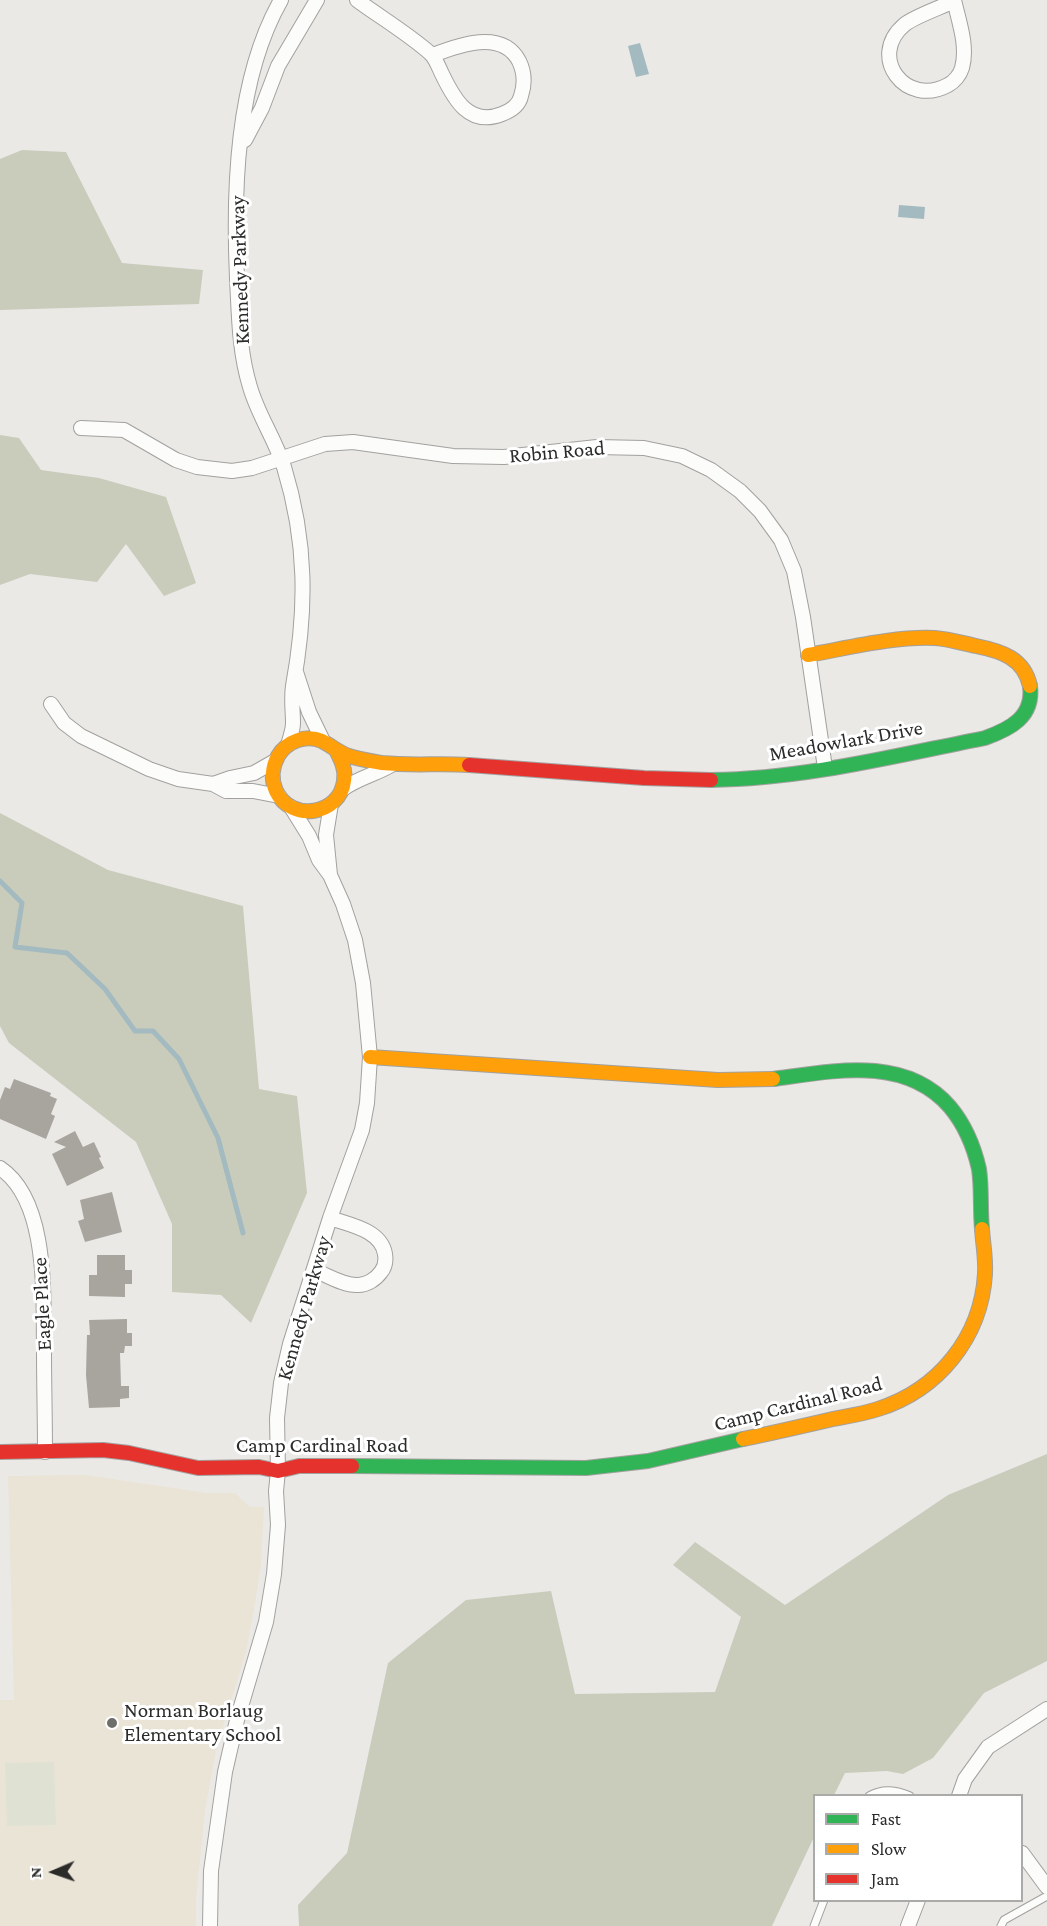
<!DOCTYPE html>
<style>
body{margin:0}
#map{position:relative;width:1047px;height:1926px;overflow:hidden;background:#ebe9e6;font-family:"Crimson Pro",serif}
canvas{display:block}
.legend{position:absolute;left:813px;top:1794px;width:210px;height:108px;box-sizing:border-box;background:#fff;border:2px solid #aaaaa9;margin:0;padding:8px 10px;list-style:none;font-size:18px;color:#2b2b29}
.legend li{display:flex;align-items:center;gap:12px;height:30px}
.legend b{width:30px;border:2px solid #aaaaa9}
.north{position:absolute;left:24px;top:1842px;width:60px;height:60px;-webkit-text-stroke:4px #fff;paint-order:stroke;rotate:268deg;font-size:16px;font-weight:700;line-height:24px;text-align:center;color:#2b2b29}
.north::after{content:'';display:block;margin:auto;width:21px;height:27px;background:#2b2b29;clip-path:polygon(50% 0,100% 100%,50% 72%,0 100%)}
</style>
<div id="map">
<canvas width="1047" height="1926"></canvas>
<ul class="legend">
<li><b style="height:8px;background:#30b455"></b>Fast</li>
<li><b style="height:8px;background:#ff9f0a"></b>Slow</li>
<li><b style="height:8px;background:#e5322d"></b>Jam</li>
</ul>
<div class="north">N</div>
</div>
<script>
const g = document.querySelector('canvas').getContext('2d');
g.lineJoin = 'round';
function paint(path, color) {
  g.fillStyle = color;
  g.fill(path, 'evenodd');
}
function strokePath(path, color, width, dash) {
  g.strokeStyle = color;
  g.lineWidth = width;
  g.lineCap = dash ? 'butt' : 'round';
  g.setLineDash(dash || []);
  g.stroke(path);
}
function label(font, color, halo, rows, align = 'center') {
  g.font = font + ' "Crimson Pro",serif';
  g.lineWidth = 6;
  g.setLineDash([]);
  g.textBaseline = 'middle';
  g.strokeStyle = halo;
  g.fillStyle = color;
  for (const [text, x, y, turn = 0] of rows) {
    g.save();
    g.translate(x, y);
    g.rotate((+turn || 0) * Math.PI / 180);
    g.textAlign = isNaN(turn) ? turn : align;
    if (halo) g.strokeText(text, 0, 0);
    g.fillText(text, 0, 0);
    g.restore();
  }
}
paint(new Path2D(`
 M86 1475 207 1493H235L250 1507H264L261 1564 255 1603 246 1652 217 1746 205 1810 196 1899V1926H0V1700H14L8 1476Z`), '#eae4d7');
paint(new Path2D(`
 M54 1762 56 1825 7 1826 5 1763Z`), '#dfe1d3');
paint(new Path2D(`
 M22 150 66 152 122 263 203 270 199 304 0 310V159Z
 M0 435 19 438 41 470 99 478 166 497 196 583 164 596 126 544 97 582 30 574 0 585Z
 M0 813 108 870 243 906 259 1089 297 1096 307 1193 251 1323 221 1295 172 1292V1224L136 1142 9 1043 0 1026Z
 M1047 1454V1661L984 1693 933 1758 903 1774 887 1771 845 1773 834 1795 814 1796V1837L772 1926H299L298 1905 347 1853 388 1663 466 1600 551 1591 575 1694 715 1692 741 1617 673 1565 695 1542 785 1605 948 1495Z`), '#c9ccbb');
paint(new Path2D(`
 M640 43 649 74 636 77 628 46Z
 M899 205 925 207 924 219 898 217Z`), '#a3bac0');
strokePath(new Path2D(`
 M0 881 22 903 15 947 67 953 105 989 135 1031H153L179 1059 218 1138 243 1233`), '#a3bac0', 5);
paint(new Path2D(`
 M14 1079 51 1093 50 1096 57 1099 51 1114 55 1116 46 1139 0 1119V1100L5 1087 10 1089Z
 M75 1131 83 1147 94 1142 101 1157 99 1158 104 1168 67 1186 52 1154 66 1147 54 1142Z
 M112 1192 122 1232 85 1242 78 1221 84 1219 80 1200Z
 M97 1255H125V1270H132V1284H125V1297L89 1296V1275H97Z
 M127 1319V1333H132V1346H125L124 1353H120L121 1386H129V1398L120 1399V1407L89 1408 86 1375 87 1335H90L89 1320Z`), '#a8a59e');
const lane = new Path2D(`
 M869 1796C883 1788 896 1790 910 1796
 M814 1926 824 1900
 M1001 1926 1004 1920 1047 1896`);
const street = new Path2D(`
 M281 0C236 79 233 191 237 279 239 316 239 351 250 387 258 415 275 439 284 467 307 542 307 609 293 686 291 698 293 711 293 723 293 730 290 738 288 745
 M357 0C380 17 410 35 431 54 436 59 439 68 442 74 454 99 469 127 502 114 510 111 519 105 521 96 525 84 525 73 519 61 502 29 459 45 433 55
 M954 0C959 22 968 46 962 68 960 75 954 82 948 85 906 108 867 57 904 25 913 17 942 7 954 1
 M245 140 262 108 278 66 317 0
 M81 428 124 430 176 460 197 467 232 471 252 468 325 444 353 442 453 456 504 457 597 447 644 448 682 456 711 470 740 491 760 511 781 540 794 571 803 617 825 768
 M296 672 309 712 323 741
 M51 704 64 723 81 736 149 769 178 779 213 784 226 791H253L279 796
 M213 784 230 778 254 773 275 761
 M343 789C358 778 377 774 393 764
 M330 875 326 835 331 804
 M0 1168C49 1201 43 1297 44 1350 44 1384 45 1418 45 1452
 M314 1270C327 1275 344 1286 358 1285 367 1285 376 1279 381 1272 385 1267 386 1260 385 1254 381 1230 350 1225 330 1218
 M959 1796 965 1779 988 1747 1047 1709
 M1022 1853 1047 1887
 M210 1926 211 1871 225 1772 237 1720 266 1622 274 1574 278 1525 276 1491 278 1471 277 1418 281 1383 290 1344 330 1218 362 1130 367 1103 370 1057 363 983 355 940 343 904 330 875 319 860 309 836 291 807
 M908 1926 918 1900`);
const fast = new Path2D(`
 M711 780C804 779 894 756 985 738 1010 729 1034 717 1030 686
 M773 1079C833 1071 905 1055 950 1107 965 1125 974 1147 979 1169 982 1189 980 1209 982 1229
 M352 1466 586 1468 648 1461 743 1439`);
const slow = new Path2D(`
 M808 655C848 648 895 636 935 638 949 639 962 643 976 646 1001 651 1024 658 1030 686
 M336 750C341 760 346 769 344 781 340 815 291 823 276 791 271 780 272 767 278 756 287 741 306 734 322 741 330 745 337 751 346 755 357 759 370 761 382 763 411 766 440 763 469 765
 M370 1057 718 1080 773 1079
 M743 1439C773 1433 803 1426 833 1419 848 1416 863 1414 878 1409 938 1390 981 1338 985 1274 986 1259 983 1244 982 1229`);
const jam = new Path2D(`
 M469 765 644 778 711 780
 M0 1452 103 1450 129 1453 198 1468 259 1467 278 1471 299 1466H352`);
strokePath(lane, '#a2a19f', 9);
strokePath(street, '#a2a19f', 16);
strokePath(fast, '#a2a19f', 16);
strokePath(slow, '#a2a19f', 16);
strokePath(jam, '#a2a19f', 16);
strokePath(lane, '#fcfcfb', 7);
strokePath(street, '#fcfcfb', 14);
strokePath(fast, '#30b455', 14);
strokePath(slow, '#ff9f0a', 14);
strokePath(jam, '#e5322d', 14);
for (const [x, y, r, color] of [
 [112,1723,6,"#6e6e6b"]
]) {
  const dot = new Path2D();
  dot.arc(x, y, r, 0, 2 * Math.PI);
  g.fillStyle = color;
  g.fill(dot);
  strokePath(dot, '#fff', 2);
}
label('21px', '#2b2b29', '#fff', [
 ["Kennedy Parkway",240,270,-92],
 ["Robin Road",557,452,-5],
 ["Meadowlark Drive",846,741,-10],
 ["Eagle Place",42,1304,-93],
 ["Kennedy Parkway",304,1308,-74],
 ["Camp Cardinal Road",798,1404,-14],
 ["Camp Cardinal Road",322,1446]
]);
label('21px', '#2b2b29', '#fff', [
 ["Norman Borlaug",124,1711],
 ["Elementary School",124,1735]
], 'left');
</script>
